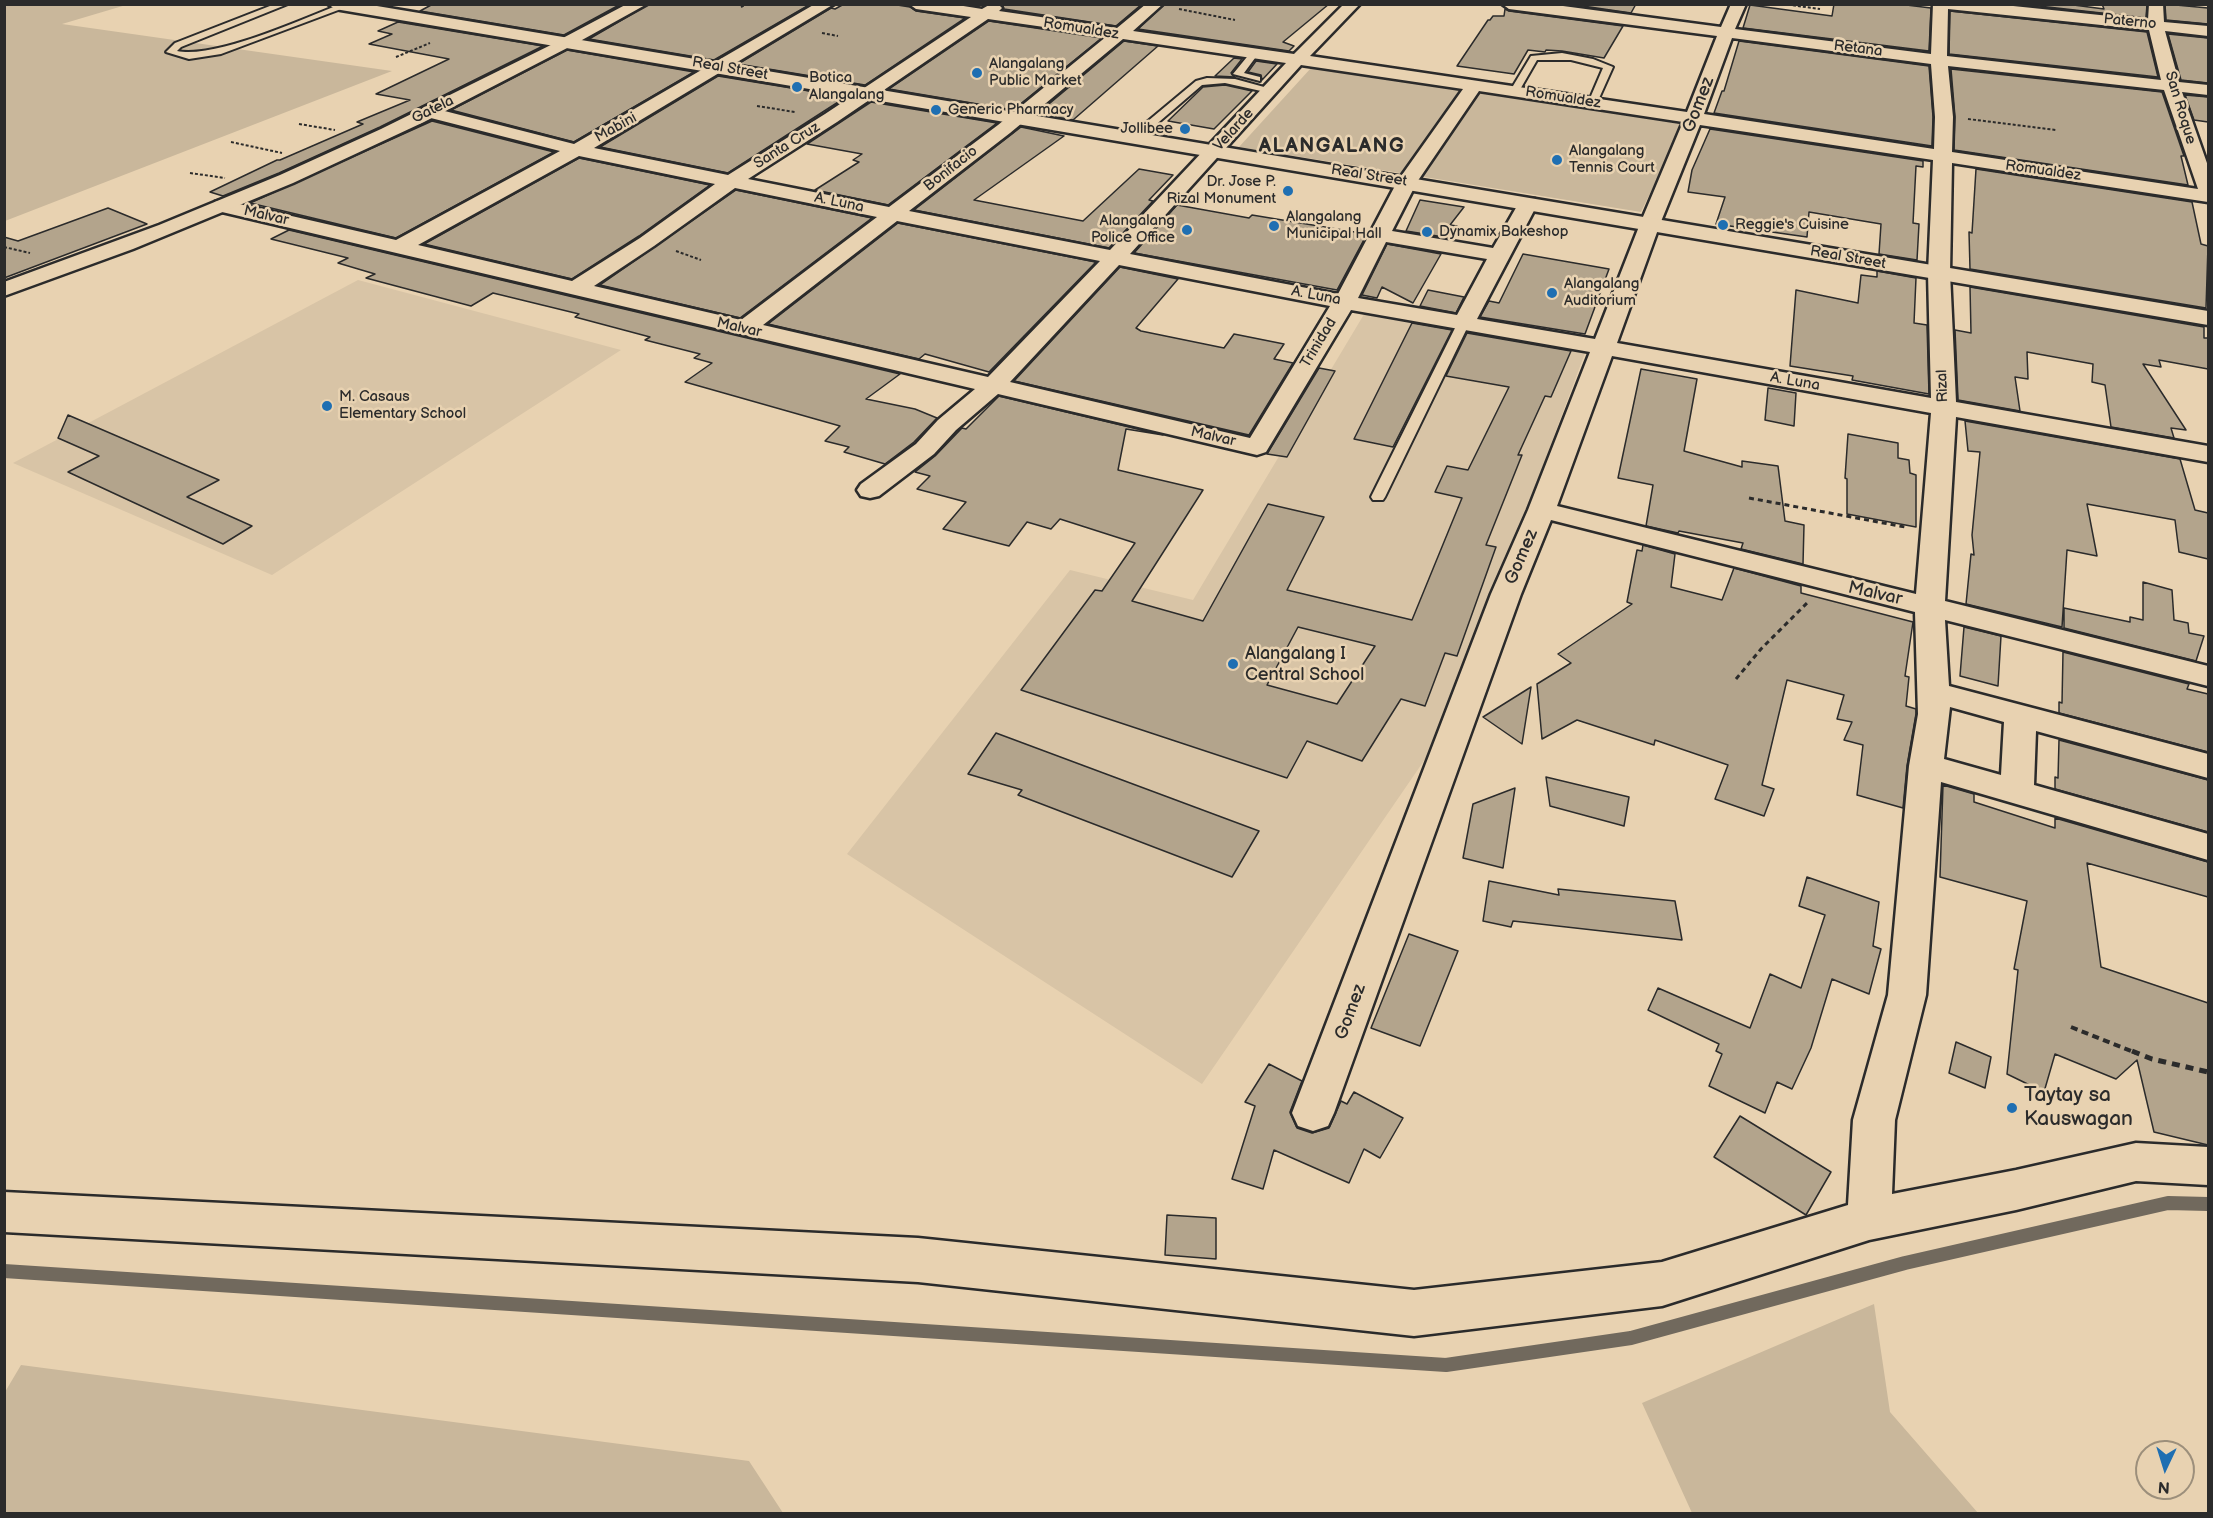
<!DOCTYPE html>
<style>
body{margin:0}
#map{position:relative;width:2213px;height:1518px;overflow:hidden;background:#e8d2b1;font-family:"Balsamiq Sans",sans-serif}
canvas{display:block}
.frame{position:absolute;inset:0;border:6px solid #2b2b2b;pointer-events:none}
.north{position:absolute;left:2135px;top:1440px;width:60px;height:60px;box-sizing:border-box;background:#e8d2b1;border:2px solid #9c8f7b;border-radius:50%;rotate:184deg;font-size:16px;font-weight:700;line-height:24px;text-align:center;color:#2b2b2b}
.north::after{content:'';display:block;margin:auto;width:21px;height:27px;background:#1f6fb2;clip-path:polygon(50% 0,100% 100%,50% 72%,0 100%)}
</style>
<div id="map">
<canvas width="2213" height="1518"></canvas>
<div class="frame"></div>
<div class="north">N</div>
</div>
<script>
const g = document.querySelector('canvas').getContext('2d');
g.lineJoin = 'round';
function paint(path, color) {
  g.fillStyle = color;
  g.fill(path, 'evenodd');
}
function strokePath(path, color, width, dash) {
  g.strokeStyle = color;
  g.lineWidth = width;
  g.lineCap = dash ? 'butt' : 'round';
  g.setLineDash(dash || []);
  g.stroke(path);
}
function label(font, color, halo, rows, align = 'center') {
  g.font = font + ' "Balsamiq Sans",sans-serif';
  g.lineWidth = 5;
  g.setLineDash([]);
  g.textBaseline = 'middle';
  g.strokeStyle = halo;
  g.fillStyle = color;
  for (const [text, x, y, turn = 0] of rows) {
    g.save();
    g.translate(x, y);
    g.rotate((+turn || 0) * Math.PI / 180);
    g.textAlign = isNaN(turn) ? turn : align;
    if (halo) g.strokeText(text, 0, 0);
    g.fillText(text, 0, 0);
    g.restore();
  }
}
paint(new Path2D(`
 M358 280 621 350 272 575 13 463Z
 M1366 311 1585 353 1443 733 1202 1084 847 854 1070 570 1193 600Z`), '#d8c4a6');
paint(new Path2D(`
 M4 5H126L62 24 392 71 5 221Z
 M1311 68 1685 121 1641 212 1239 147Z
 M1874 1304 1890 1412 1978 1513H1692L1642 1403Z
 M21 1365 749 1461 783 1513H5V1392Z`), '#c9b79b');
strokePath(new Path2D(`
 M4 1271 1446 1365 1631 1338 1905 1263 2168 1203 2208 1204`), '#71695d', 14);
const building = new Path2D(`
 M433 4H621L564 35 420 11Z
 M649 4H805L809 5 714 60 589 39Z
 M844 4H891L910 7 916 11 965 18 865 85 738 64 831 8 835 9Z
 M1002 4H1142L1116 26 1004 9Z
 M1165 4H1329L1283 42 1294 46 1289 51 1138 29Z
 M1569 4H1636L1631 13Z
 M1834 4H1898L1931 8 1929 51 1743 28 1750 5 1832 16Z
 M2021 4H2066L2104 9 2102 4H2147L2146 18Z
 M2165 4 2208 8V24L2166 20Z
 M1505 9 1509 11 1623 26 1604 58 1562 51 1546 50 1545 52 1528 50 1514 74 1457 66 1488 20H1490L1493 16H1504Z
 M1950 11 2147 32 2158 77 1949 54Z
 M989 21 1102 38 1013 110 889 89Z
 M398 22 543 46 380 127 279 173 223 196 210 192 277 160H280L363 124 357 122 410 100 376 94 449 59 369 44 392 34 378 31Z
 M2168 34 2208 38V83L2181 80Z
 M1124 41 1158 46 1073 120 1037 114Z
 M1739 41 1929 66 1933 117 1932 146 1714 113 1722 91H1724Z
 M567 50 694 72 574 142 451 110Z
 M1234 58 1242 59 1231 73 1235 77 1215 76Z
 M1256 61 1277 64 1262 80 1261 75 1248 72Z
 M1951 69 2162 92 2184 156H2181L2188 185 1954 150 1955 117Z
 M718 76 846 97 728 173 600 147Z
 M1225 85 1252 91 1214 129 1168 121 1203 87Z
 M2185 95 2208 97V122L2194 120Z
 M871 102 997 123 888 205 815 190 859 162 853 160 862 154 807 144Z
 M432 121 554 152 396 238 250 203Z
 M1021 127 1064 136 974 200 1083 221 1139 169 1173 175 1149 200 1153 201 1109 248 914 210Z
 M1710 129 1923 161V167L1916 166 1913 223 1919 224 1917 260 1879 254 1881 224 1809 212 1807 237 1716 224 1725 197 1688 192 1692 170Z
 M579 158 710 185 639 236 572 279 424 244Z
 M1976 169 2192 202 2201 244 2208 246 2206 308 1970 269 1969 232 1972 233Z
 M736 190 872 218 740 318 600 285Z
 M1420 200 1464 207 1450 225 1457 226 1450 238 1406 231Z
 M1177 205 1249 218 1252 215 1367 234 1337 290 1134 253Z
 M108 208 147 224 4 278V237L18 241Z
 M898 223 1096 262 989 372 925 354 919 359 768 324Z
 M289 230 900 374 866 399 915 409 937 418 914 442 885 464 844 452 849 447 825 441 840 426 685 382 712 363 694 358 700 354 645 340 650 337 575 317 579 314 493 293 471 306 366 278 375 274 338 263 348 258 271 239Z
 M1387 244 1441 254 1413 303 1382 287 1377 298 1362 295Z
 M1523 254 1609 269 1585 334 1480 317 1489 301 1499 303Z
 M1120 267 1178 279 1136 328 1141 331 1224 348 1234 334 1284 344 1274 359 1293 363 1249 435 1014 381Z
 M1877 271 1916 278 1914 323 1927 325 1929 394 1852 380 1853 376 1790 366 1796 290 1858 303 1861 275 1877 277Z
 M1970 287 2204 327V338H2208V369L2159 360 2161 367 2143 364 2186 430 2171 428 2174 438 2111 427 2105 385 2092 382 2093 364 2027 352 2028 379 2015 377 2020 411 1958 400 1955 330 1971 333Z
 M1428 290 1464 297 1456 313 1420 306Z
 M1412 323 1452 330 1393 447 1354 439Z
 M1467 333 1571 351 1551 397 1545 396 1518 455H1522L1486 545 1496 547 1457 656 1445 653 1425 706 1401 699 1362 761 1307 741 1287 778 1021 690 1095 590 1102 591 1135 543 1060 519 1051 529 1027 522 1009 546 943 529 966 502 917 489 930 476 915 472 935 456 962 428 966 429 999 396 1163 435 1126 429 1118 470 1203 490 1132 601 1203 621 1268 504 1324 517 1287 590 1412 620 1462 498 1435 492 1447 466 1468 470 1509 387 1446 376ZM1298 627 1375 646 1337 704 1267 685Z
 M1319 368 1335 371 1287 457 1267 454Z
 M1641 369 1697 379 1684 451 1742 467V461L1778 466 1785 521 1804 525 1803 564 1741 549 1743 543 1679 531 1678 533 1646 526 1653 485 1618 478Z
 M1768 388 1796 393 1794 426 1765 420Z
 M68 415 219 480 187 497 252 526 223 544 68 472 99 456 58 438Z
 M1965 421 2180 459 2195 510 2208 513V559L2179 552 2175 520 2087 504 2097 556 2067 550 2062 627 1966 604 1971 554 1974 555 1972 535 1980 452 1968 451Z
 M1848 434 1898 443V458L1909 460 1910 473 1916 475V527L1847 514V479L1845 478Z
 M1643 545 1675 554 1671 587 1722 600 1734 568 1801 586V593L1913 622 1905 676 1909 677 1906 706 1916 709V714L1907 766 1903 808 1857 795 1863 745 1844 740 1852 722 1837 719 1844 695 1787 680 1762 785 1774 789 1764 816 1715 799 1728 765 1655 740 1654 745 1577 720 1542 739 1537 684 1571 663 1558 654 1632 604 1627 602 1637 550 1642 551Z
 M2143 582 2172 590 2174 620 2188 623 2189 633 2204 636 2196 661 2064 628V608L2130 622V617L2143 620Z
 M1964 627 2001 636 1998 686 1960 676Z
 M2063 652 2189 684 2187 689 2208 694V752L2059 713V702L2062 703Z
 M1531 687 1522 744 1483 717Z
 M996 733 1259 831 1232 877 1018 795 1022 790 968 774Z
 M2059 740 2208 780V832L2055 789V777L2058 778Z
 M1546 777 1629 797 1624 826 1550 806Z
 M1943 785 1974 794V802L2055 828V818L2208 862V897L2087 863 2101 967 2208 1003V1145L2154 1132 2137 1060 2116 1079 2055 1054 2044 1092 2007 1074 2018 970 2014 969 2027 901 1940 877Z
 M1515 788 1503 868 1463 858 1473 804Z
 M1807 877 1879 902 1873 946 1881 949 1869 994 1832 979 1811 1048 1792 1089 1777 1082 1765 1113 1709 1086 1722 1054 1716 1051 1719 1044 1648 1010 1658 988 1750 1028 1770 974 1801 988 1825 915 1799 906Z
 M1489 881 1559 895 1558 889 1675 901 1682 940 1513 921 1511 927 1483 921Z
 M1409 934 1458 951 1420 1046 1371 1028Z
 M1956 1042 1991 1057 1985 1088 1949 1073Z
 M1269 1064 1302 1081 1290 1112 1297 1128 1312 1133 1329 1128 1341 1101 1347 1104 1354 1092 1403 1118 1380 1158 1364 1149 1349 1183 1274 1150 1263 1189 1232 1179 1255 1106 1245 1102Z
 M1740 1116 1831 1172 1806 1215 1714 1157Z
 M1167 1215 1216 1218V1259L1165 1255Z`);
paint(building, '#b3a48c');
strokePath(building, '#2b2b2b', 1.5);
const lane = new Path2D(`
 M275 4H288L181 47 177 51C215 59 302 19 341 4L349 6 221 54 189 59 166 52 175 43Z
 M1251 52 1258 54 1244 73 1260 77V81L1233 74Z
 M1562 53 1593 59 1613 67 1596 105 1588 103 1603 68 1571 60H1537L1518 93H1512L1510 91 1531 56Z
 M1207 78 1235 79 1275 90 1270 93 1225 83 1202 85 1138 140H1130V136L1196 81Z
 M1464 318 1470 322 1385 497 1383 500H1373L1371 497 1458 322Z`);
const street = new Path2D(`
 M627 4H647L573 45 567 47 559 42 561 39Z
 M815 4H834L594 148 728 175 825 114 971 17 916 9 909 4H951L982 9 989 5 998 4 1002 8 999 11 1117 28 1146 4H1163L1133 31 1294 54 1344 4H1360L1310 56 1687 112 1717 36 1509 9 1502 4H1548L1721 27 1731 4H1746L1735 29 1931 54 1933 4H1994L2148 20 2149 4H2163L2164 22 2208 26V36L2165 31 2179 82 2208 85V95L2182 92 2208 166V202L1952 163 1950 273 1956 402 2208 446V462L1956 417 1945 601 2208 666V686L1945 620 1949 686 2208 754V778L2036 731 2034 785 2208 834V860L1941 782 1926 995 1895 1120 1892 1194 2016 1170 2136 1143 2208 1147V1185L2136 1181 2016 1210 1869 1240 1662 1306 1414 1336 918 1282 4 1232V1192L918 1238 1414 1290 1662 1262 1848 1205 1853 1120 1888 995 1909 766 1918 714 1915 612 1551 520 1521 594 1334 1113 1328 1126 1313 1131 1298 1126 1292 1113 1491 594 1528 510 1590 352 1351 310 1266 452 1257 455 998 394 956 430 934 454 879 496 870 498 861 496 857 490 861 484 916 444 938 420 975 389 222 212 215 210 212 206 215 202 222 200 396 240 560 151 423 116 420 112 423 108 429 107 574 144ZM1948 9 2149 30 2161 80 1947 56ZM988 19 1107 36 998 125 889 207 748 179 837 122ZM1732 38 1931 64 1935 117 1934 149 1704 114ZM1123 39 1286 63 1110 250 909 211 1010 133ZM1301 65 1463 89 1397 182 1338 294 1130 254ZM1948 66 2164 90 2198 189 1952 152 1953 117ZM1479 91 1683 122 1640 224 1595 339 1477 319 1538 203 1535 199H1521L1493 248 1392 231 1417 182ZM1700 125 1933 160 1928 273 1931 398 1617 343 1660 224ZM579 156 715 184 640 238 572 281 418 245ZM735 188 877 217 741 320 594 286 654 246ZM897 221 1100 261 988 377 763 325ZM1386 242 1487 259 1457 315 1358 298ZM1119 265 1330 306 1250 438 1010 382ZM1612 356 1931 413 1916 594 1557 506ZM1950 707 2004 722 2001 775 1944 759Z`);
const secondary = new Path2D(`
 M567 37 573 39 575 42 573 45 424 122 293 183 133 249 4 296V282L159 225 280 175 381 129Z`);
const highway = new Path2D(`
 M328 4H365L2208 311V325L335 9Z`);
strokePath(lane, '#2b2b2b', 4);
strokePath(street, '#2b2b2b', 5);
strokePath(secondary, '#2b2b2b', 5);
strokePath(highway, '#2b2b2b', 5);
strokePath(new Path2D(`
 M1783 4 1820 9
 M741 7 747 4
 M1179 9 1235 20
 M822 33 838 36
 M396 57 430 43
 M757 106 795 112
 M1968 119 2056 130
 M299 124 335 130
 M231 142 282 153
 M190 173 225 178
 M4 247 30 253
 M676 251 701 260`), '#2b2b2b', 2, [3, 2]);
strokePath(new Path2D(`
 M1749 498 1905 527
 M1736 679 1761 649 1808 602`), '#2b2b2b', 3, [5, 4]);
strokePath(new Path2D(`
 M2071 1027 2136 1053`), '#2b2b2b', 4, [7, 4.5]);
strokePath(new Path2D(`
 M2132 1051 2152 1059 2208 1072`), '#2b2b2b', 5, [8, 6]);
paint(lane, '#e8d2b1');
paint(street, '#e8d2b1');
paint(secondary, '#e8d2b1');
paint(highway, '#e8d2b1');
for (const [x, y, r, color] of [
 [977,73,6,"#1f6fb2"],
 [797,87,6,"#1f6fb2"],
 [936,110,6,"#1f6fb2"],
 [1185,129,6,"#1f6fb2"],
 [1557,160,6,"#1f6fb2"],
 [1288,191,6,"#1f6fb2"],
 [1723,225,6,"#1f6fb2"],
 [1274,226,6,"#1f6fb2"],
 [1187,230,6,"#1f6fb2"],
 [1427,232,6,"#1f6fb2"],
 [1552,293,6,"#1f6fb2"],
 [327,406,6,"#1f6fb2"],
 [1233,664,6,"#1f6fb2"],
 [2012,1108,6,"#1f6fb2"]
]) {
  const dot = new Path2D();
  dot.arc(x, y, r, 0, 2 * Math.PI);
  g.fillStyle = color;
  g.fill(dot);
  strokePath(dot, '#e8d2b1', 2);
}
label('15px', '#2b2b2b', '#e8d2b1', [
 ["Paterno",2130,22,6],
 ["Romualdez",1081,29,9],
 ["Retana",1858,49,7],
 ["Real Street",730,69,10],
 ["Romualdez",1563,98,9],
 ["San Roque",2180,108,73],
 ["Gatela",433,110,-26],
 ["Mabini",616,128,-29],
 ["Velarde",1234,130,-48],
 ["Santa Cruz",787,146,-32],
 ["Bonifacio",951,169,-38],
 ["Romualdez",2043,171,8],
 ["Real Street",1369,176,9],
 ["A. Luna",839,203,12],
 ["Malvar",266,216,13],
 ["Real Street",1848,258,10],
 ["A. Luna",1316,296,11],
 ["Malvar",739,328,13],
 ["Trinidad",1319,343,-59],
 ["A. Luna",1795,382,10],
 ["Rizal",1943,386,-92],
 ["Malvar",1213,437,13]
]);
label('15px', '#2b2b2b', '#e8d2b1', [
 ["Alangalang",989,64],
 ["Public Market",989,81],
 ["Botica",809,78],
 ["Alangalang",809,95],
 ["Generic Pharmacy",948,110],
 ["Jollibee",1173,129,"right"],
 ["Alangalang",1569,151],
 ["Tennis Court",1569,168],
 ["Dr. Jose P.",1276,182,"right"],
 ["Rizal Monument",1276,199,"right"],
 ["Alangalang",1286,217],
 ["Municipal Hall",1286,234],
 ["Alangalang",1175,221,"right"],
 ["Police Office",1175,238,"right"],
 ["Reggie's Cuisine",1735,225],
 ["Dynamix Bakeshop",1439,232],
 ["Alangalang",1564,284],
 ["Auditorium",1564,301],
 ["M. Casaus",339,397],
 ["Elementary School",339,414]
], 'left');
label('18px', '#2b2b2b', '#e8d2b1', [
 ["Gomez",1699,105,-69],
 ["Gomez",1522,557,-67],
 ["Malvar",1875,594,13],
 ["Gomez",1351,1012,-70]
]);
label('18px', '#2b2b2b', '#e8d2b1', [
 ["Alangalang I",1245,654],
 ["Central School",1245,675]
], 'left');
g.letterSpacing = '1.5px';
label('bold 20px', '#2b2b2b', '#e8d2b1', [
 ["ALANGALANG",1332,147]
]);
g.letterSpacing = '0px';
label('21px', '#2b2b2b', '#e8d2b1', [
 ["Taytay sa",2024,1096],
 ["Kauswagan",2024,1120]
], 'left');
</script>
